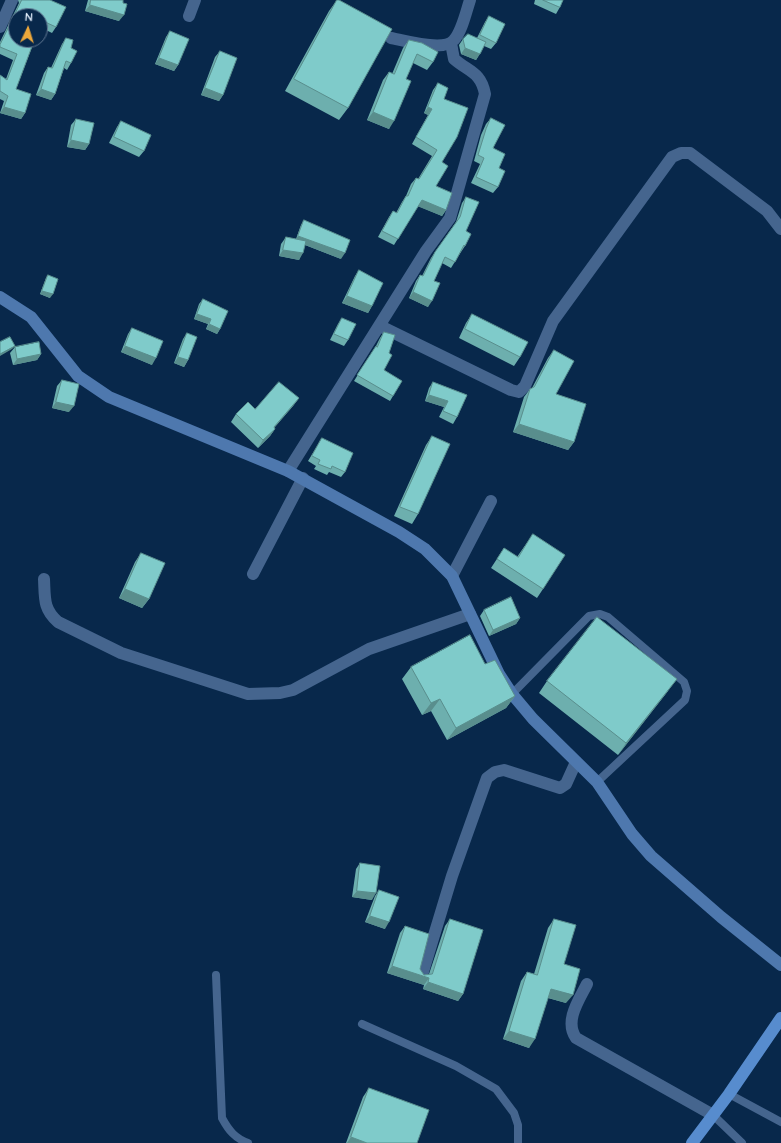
<!DOCTYPE html>
<style>
body{margin:0}
#map{position:relative;width:781px;height:1143px;overflow:hidden;background:#08284b;font-family:Quicksand,sans-serif}
canvas{display:block}
.north{position:absolute;left:8px;top:8px;width:40px;height:40px;box-sizing:border-box;background:#08284b;border:1px solid #5f7691;border-radius:50%;rotate:4deg;font-size:11px;font-weight:700;line-height:16px;text-align:center;color:#e1ecfa}
.north::after{content:'';display:block;margin:auto;width:14px;height:18px;background:#eda83b;clip-path:polygon(50% 0,100% 100%,50% 72%,0 100%)}
</style>
<div id="map">
<canvas width="781" height="1143"></canvas>
<div class="north">N</div>
</div>
<script>
const g = document.querySelector('canvas').getContext('2d');
g.lineJoin = 'round';
function strokePath(path, color, width, dash) {
  g.strokeStyle = color;
  g.lineWidth = width;
  g.lineCap = dash ? 'butt' : 'round';
  g.setLineDash(dash || []);
  g.stroke(path);
}
function paint(path, color) {
  g.fillStyle = color;
  g.fill(path, 'evenodd');
}
strokePath(new Path2D(`
 M512 694 589 616 600 614 608 617 684 682 687 691 685 700 597 782
 M216 975 222 1118C229 1131 235 1138 248 1143
 M362 1024 456 1066 496 1089 514 1113 518 1125V1143
 M729 1094 781 1122
 M713 1115 742 1143`), '#45658e', 8);
strokePath(new Path2D(`
 M189 16 195 0
 M0 27 12 0
 M391 38C406 41 444 52 454 40 462 31 466 12 470 0
 M380 326 511 390 519 392 525 386 553 321 672 157 681 153H690L767 211 781 229
 M288 471 426 251 450 218 485 94C481 72 469 72 454 59L451 43
 M253 574 303 478
 M452 576 491 501
 M44 579C45 598 43 609 58 622L121 653 248 694 280 693 293 690 369 649 470 614
 M422 975 452 876 487 778 495 772 504 770 560 788 566 784 576 762
 M587 984C579 1000 564 1021 576 1038L713 1115`), '#45658e', 12);
strokePath(new Path2D(`
 M0 297 31 317 78 376 109 397 288 471 399 532 425 549 452 576 499 674 512 694 533 719 597 782 632 834 651 856 721 917 781 965`), '#4e78ae', 12);
strokePath(new Path2D(`
 M692 1143 729 1094 781 1018`), '#578cce', 12);
paint(new Path2D(`
 M18 0H50L56 27 52 33 42 28 36 42 32 47 16 89 25 113 21 119 0 113 4 101 0 99V75L6 79 13 60 0 54V42L19 3Z
 M88 0H123L119 21 85 11Z
 M337 0 348 108 339 120 285 91 329 11Z
 M535 0H563L560 7 556 14 534 4Z
 M489 16 496 43 491 49 484 46 476 60 461 54 459 45 463 39 477 38 485 22Z
 M170 31 178 65 174 71 155 64 166 37Z
 M66 38 71 48V63L67 70 64 68 55 94 51 100 36 95 44 73 48 67 51 68 62 44Z
 M409 40 433 62 427 70 413 63 406 79 389 129 367 120 383 80 389 72 392 74 403 48Z
 M220 51 223 95 219 101 201 95 215 57Z
 M438 83 444 99 442 162 436 186 446 210 442 216 418 206 394 245 378 237 389 217 393 211 396 213 402 202 406 196 411 184 416 178 418 179 432 156 412 144 428 115 424 113 433 90Z
 M491 118 498 187 493 193 471 183 480 164 474 161 481 135 486 124Z
 M76 119 89 144 85 150 67 147 71 125Z
 M121 121 144 151 139 157 109 143 117 127Z
 M466 197V231L465 246 461 252 451 268 442 263 434 281 428 307 409 298 416 281 420 275 422 276 431 258 456 222 462 203Z
 M304 220 341 259 305 245 299 260 279 256 281 244 286 237 296 239 301 225Z
 M359 270 372 306 368 313 342 303 355 276Z
 M48 275 50 298 40 294 46 278Z
 M203 299 220 329 217 334 206 329 208 324 194 319 199 304Z
 M472 314 520 357 514 366 459 338 466 323Z
 M342 318 348 340 344 346 330 340 338 324Z
 M132 328 152 365 121 352 128 334Z
 M384 332V370L393 396 390 401 354 381 372 352 376 346 380 338Z
 M187 333 188 360 184 367 174 363 183 339Z
 M15 347 41 354 37 360 13 365 10 353Z
 M554 350 556 394 574 442 568 450 513 432 524 397 530 389 532 388 548 358Z
 M62 380 69 412 52 408 57 386Z
 M433 382 467 395 457 417 453 424 439 417 444 407 425 401 429 388Z
 M299 398 293 406 274 428 275 429 270 436 258 448 231 422 236 414Z
 M432 436 418 514 412 524 394 516 426 445Z
 M322 438 345 472 341 477 329 472 327 475 314 469 316 466 308 461Z
 M533 534 543 589 537 598 491 568 504 548 517 557Z
 M141 553 149 599 142 608 119 598 135 562Z
 M484 610 520 618 516 624 489 636 480 616Z
 M485 664 515 696 506 708 447 740 431 711 422 715 402 679 411 667Z
 M547 681 668 691 618 755 539 693Z
 M360 863 372 900 352 897 356 869Z
 M379 890 385 929 365 922 375 896Z
 M450 919 463 994 458 1001 423 989 424 985 387 973 400 933 405 926 420 969 424 975 429 974 445 926Z
 M554 919 564 964 566 1003 548 998 529 1048 503 1039 521 981 527 972 534 974 548 928Z
 M369 1088 417 1143H346L363 1097Z`), '#6dafae');
paint(new Path2D(`
 M90 5 124 15 119 21 85 11Z
 M465 48 480 54 476 60 461 54Z
 M159 58 178 65 174 71 155 64Z
 M205 88 223 95 219 101 201 95Z
 M41 89 55 94 51 100 36 95Z
 M4 107 25 113 21 119 0 113Z
 M428 107 432 109 428 115 424 113Z
 M373 112 394 121 389 129 367 120Z
 M71 140 89 144 85 150 67 147Z
 M422 200 446 210 442 216 417 206Z
 M298 236 345 253 341 259 295 241Z
 M283 250 303 253 299 260 279 256Z
 M42 291 53 294 50 298 40 294Z
 M413 292 432 301 428 307 409 298Z
 M347 296 372 306 368 313 342 303Z
 M197 314 211 319 208 324 194 319Z
 M209 324 220 329 217 334 206 329Z
 M15 346 12 349 0 356V354Z
 M125 346 156 358 152 365 121 352Z
 M41 354 37 360 13 365 17 359Z
 M178 357 188 360 184 367 174 363Z
 M429 395 448 401 444 407 425 401Z
 M299 398 293 406 268 435 274 427Z
 M56 402 74 406 69 412 52 408Z
 M519 424 574 442 568 450 513 432Z
 M275 429 270 436 258 448 263 440Z
 M125 589 149 599 142 608 119 598Z
 M520 618 516 624 489 636 493 630Z
 M677 679 668 691 618 755 626 743Z
 M515 696 506 708 447 740 456 728Z
 M440 699 431 711 422 715 431 703Z
 M357 891 376 893 372 900 352 897Z
 M370 916 389 922 385 929 365 922Z
 M392 966 429 978 424 985 387 973Z
 M428 982 463 994 458 1001 423 989Z
 M551 989 573 995 566 1003 545 997Z
 M509 1031 535 1039 529 1048 503 1039Z
 M351 1137 367 1143H347Z`), '#598e8d');
const building = new Path2D(`
 M22 0H50L66 7 56 27 45 22 40 33V16H16V40H37L36 42 34 41 16 89 31 94 25 113 4 107 8 96 0 91V75L7 80 17 54 0 47V45Z
 M91 0H123V3L127 4 124 15 90 5Z
 M337 0H339L392 29 348 108 294 79Z
 M543 0H563L560 7Z
 M489 16 505 24 496 43 480 35Z
 M170 31 189 39 178 65 159 58Z
 M468 34 486 42 480 54 465 48 463 39Z
 M66 38 73 40 71 48 77 51 71 63 66 61 55 94 41 89 48 67 52 68Z
 M409 40 422 43 438 52 433 62 417 54 406 79 411 81 394 121 373 112 389 72 394 74Z
 M220 51 237 58 223 95 205 88Z
 M438 83 448 88 444 99 468 108 457 137 442 162 448 166 436 186 452 193 446 210 422 200 398 239 382 231 393 211 397 213 406 196H408L416 178 419 179 437 150 416 137 432 109 428 107Z
 M491 118 505 125 493 148 505 154 499 168 505 171 498 187 476 177 484 158 478 155 486 129Z
 M76 119 94 123 89 144 71 140Z
 M121 121 151 135 144 151 114 137Z
 M466 197 479 202 466 231 471 234 465 246 464 245 455 262 445 257 434 281 440 283 432 301 413 292 420 275 423 276 435 252 460 217Z
 M304 220 350 240 345 253 298 236Z
 M286 237 306 241 303 253 283 250Z
 M359 270 383 283 372 306 347 296Z
 M48 275 58 279 53 294 42 291Z
 M203 299 228 311 220 329 209 324 211 319 197 314Z
 M472 314 528 342 520 357 465 329Z
 M342 318 356 324 348 340 334 334Z
 M132 328 163 341 156 358 125 346Z
 M384 332 395 335 389 353 392 355 384 370 402 381 393 396 357 375 376 346 377 347Z
 M187 333 197 337 188 360 178 357Z
 M10 337 15 346 0 354V342Z
 M39 342 41 354 17 359 15 347Z
 M554 350 574 361 556 394 586 404 574 442 519 424 530 389 534 387Z
 M62 380 79 384 74 406 56 402Z
 M279 382 299 398 274 427 275 429 263 440 236 414 248 402 255 409Z
 M433 382 467 395 457 417 443 411 448 401 429 395Z
 M432 436 450 444 418 514 400 507Z
 M322 438 353 453 345 472 332 466 331 469 318 464 320 460 312 456Z
 M533 534 565 555 543 589 497 559 504 548 518 557Z
 M141 553 165 563 149 599 125 589Z
 M511 597 520 618 493 630 484 610Z
 M597 617 677 679 626 743 547 681Z
 M470 635 485 664 495 660 515 696 456 728 440 699 431 703 411 667Z
 M360 863 380 866 376 893 357 891Z
 M379 890 399 897 389 922 370 916Z
 M450 919 483 930 463 994 428 982 429 978 392 966 405 926 429 934 420 969 424 975 432 974Z
 M554 919 576 925 564 964 580 969 573 995 551 989 535 1039 509 1031 527 972 537 975Z
 M369 1088 429 1110 417 1143H367L351 1137Z`);
paint(building, '#7fcbca');
strokePath(building, '#598e8d', 1);
</script>
